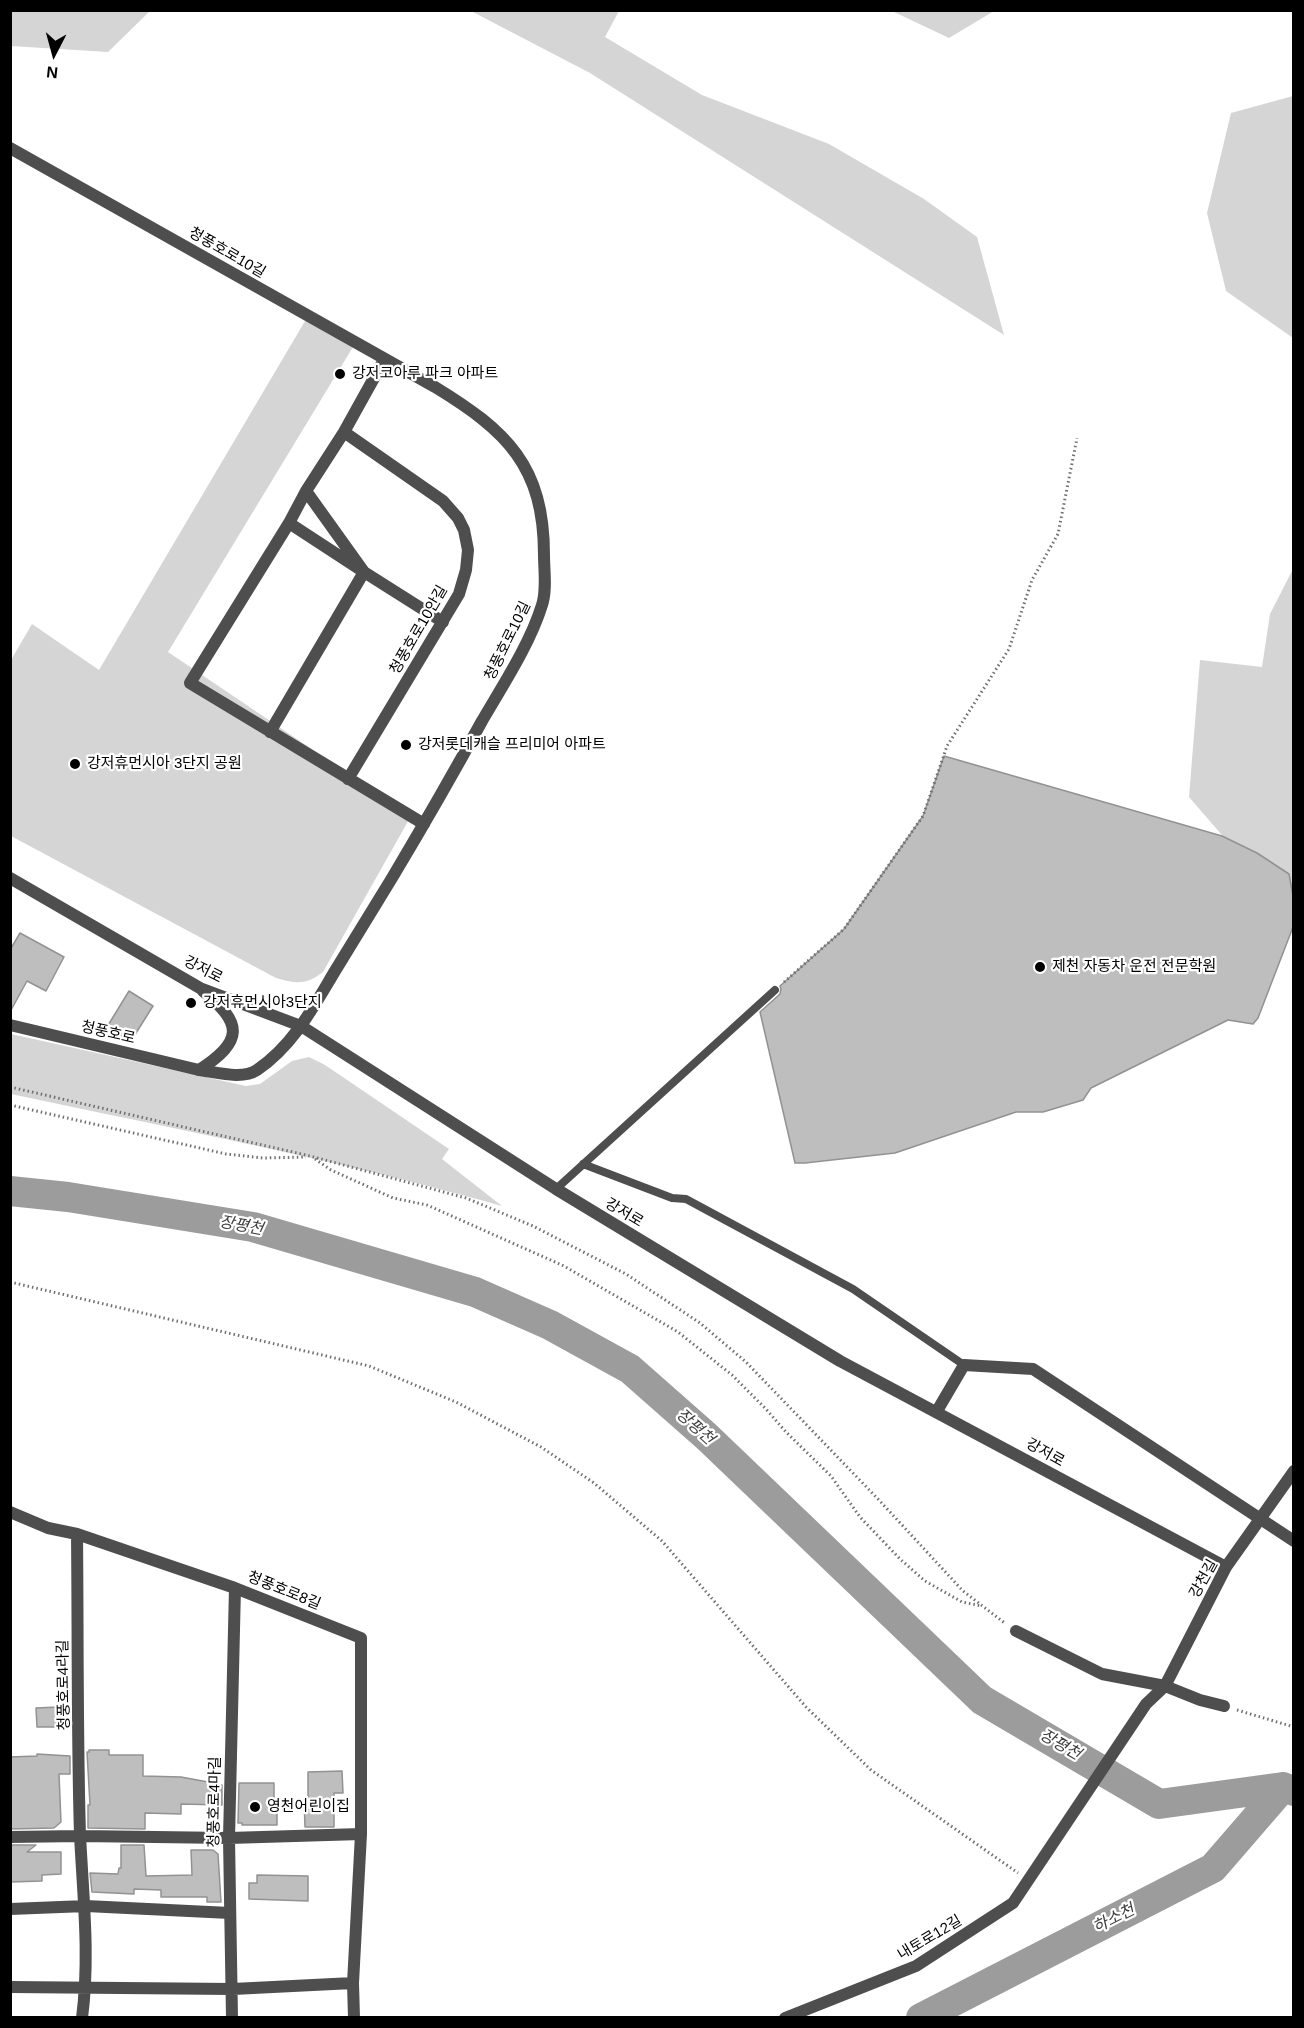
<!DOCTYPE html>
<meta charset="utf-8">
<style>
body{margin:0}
#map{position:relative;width:1304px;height:2028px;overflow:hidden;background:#fff;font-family:Arial,sans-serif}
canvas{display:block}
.frame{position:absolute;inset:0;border:12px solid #000;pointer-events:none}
.north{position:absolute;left:24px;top:24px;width:60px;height:60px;-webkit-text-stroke:4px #fff;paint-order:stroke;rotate:186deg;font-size:16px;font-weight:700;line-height:24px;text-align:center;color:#000}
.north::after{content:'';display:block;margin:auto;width:21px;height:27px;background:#000;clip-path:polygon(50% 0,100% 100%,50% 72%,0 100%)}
</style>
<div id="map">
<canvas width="1304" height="2028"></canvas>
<div class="frame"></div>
<div class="north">N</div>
</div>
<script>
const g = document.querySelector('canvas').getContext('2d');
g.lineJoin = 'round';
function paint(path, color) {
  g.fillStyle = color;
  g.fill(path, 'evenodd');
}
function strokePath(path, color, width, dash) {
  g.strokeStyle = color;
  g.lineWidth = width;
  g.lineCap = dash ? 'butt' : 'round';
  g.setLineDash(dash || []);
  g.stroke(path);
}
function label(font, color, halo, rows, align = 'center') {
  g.font = font + ' Arial,"Noto Sans KR",sans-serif';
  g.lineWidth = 4.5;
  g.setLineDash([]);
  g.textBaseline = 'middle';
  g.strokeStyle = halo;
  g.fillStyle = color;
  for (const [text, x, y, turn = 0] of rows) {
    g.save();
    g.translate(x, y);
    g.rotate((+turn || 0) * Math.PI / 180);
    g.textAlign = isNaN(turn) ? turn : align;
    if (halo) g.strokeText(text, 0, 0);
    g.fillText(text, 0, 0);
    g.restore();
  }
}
paint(new Path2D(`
 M10 11 11 10 150 11 108 52 11 46Z
 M471 11H619L605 37 702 95 829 144 924 199 977 237 1004 335 590 73Z
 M892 11V10L994 11 949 38Z
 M1293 96H1294L1293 338 1226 291 1207 213 1231 113Z
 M308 316 356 342 168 652 411 816 323 972C306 985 296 984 276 978L11 836V660L32 624 99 670Z
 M1293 569V887L1240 856 1189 797 1200 660 1262 667 1270 614Z
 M11 1034 246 1086 260 1084 292 1061 309 1057 325 1065 449 1149 442 1159 502 1206C340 1160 175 1129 11 1094Z`), '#d5d5d5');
strokePath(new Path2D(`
 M10 1191 68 1197 253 1227 475 1292 550 1325 630 1369 706 1436 982 1700 1159 1804 1283 1787 1294 1791
 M921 2018 1213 1868 1283 1787`), '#9c9c9c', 30);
const building = new Path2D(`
 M944 756 1222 836 1257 853 1289 874 1293 896V927L1258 1018 1253 1024 1228 1020 1091 1088 1083 1100 1043 1112H1016L895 1153 805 1163H795L760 1012 780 994 781 989 780 986 844 929 923 816Z
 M20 933 64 957 46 991 27 981 10 1012V950Z
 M129 991 153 1006 131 1041 107 1027Z
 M59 1707 60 1727H37L36 1708Z
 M89 1750H109V1755H143V1776L181 1777 208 1782V1784L222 1785V1805L181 1804V1814L145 1813V1829L88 1828V1805H90L87 1752H89Z
 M37 1754 70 1756V1774H59L61 1822 54 1828 10 1829V1757L37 1756Z
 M342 1771 343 1793H334V1827H305L304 1799H308V1772Z
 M239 1783H274V1799H277V1825H242V1823H238Z
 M10 1845H36L27 1852H61V1874L42 1875V1881L10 1882Z
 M121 1845H144L146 1876 192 1875 191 1850H213L218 1854 221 1902H207V1897H161V1890L134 1889V1894L92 1892 90 1873 118 1874 119 1868H121Z
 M257 1875 308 1876V1901L249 1899V1883H257Z`);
paint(building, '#bebebe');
strokePath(building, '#929292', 1.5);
strokePath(new Path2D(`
 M784 982 844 929 923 816 947 746 1009 649 1032 580 1058 534 1077 438
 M10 1087 310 1156 466 1198 533 1226 626 1274 700 1323 746 1362 878 1499 963 1591 1006 1624
 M10 1105 226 1154 263 1158 306 1157
 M315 1159 331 1170 393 1198 427 1205 564 1266 678 1332 732 1375 765 1408 786 1432 831 1476 860 1517 900 1559 925 1581 962 1602 982 1606
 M10 1282 369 1366 456 1402 541 1447 594 1483 662 1541 806 1707 871 1770 1018 1873
 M1237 1710 1294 1727`), '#707070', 3, [1.5, 3]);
strokePath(new Path2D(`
 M583 1164 672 1198 686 1199 853 1289 964 1365
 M556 1189 775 990`), '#4e4e4e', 8);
strokePath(new Path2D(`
 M384 360 344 432 306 491 289 523 190 683 424 824
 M344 432 443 501 458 518 464 530 468 550 466 570 459 594 348 779
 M306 491 364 572 443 622
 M270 732 364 572 289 523
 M199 1070C244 1041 243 1023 203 991
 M937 1411 964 1365 1033 1369 1294 1541
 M10 1512 48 1528 77 1534 235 1588 361 1638V1834L353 1983 354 2018
 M77 1534C78 1634 77 1735 80 1835 83 1896 90 1957 82 2018
 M1016 1631 1102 1674 1165 1686 1200 1700 1224 1706
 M10 1837 80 1836 229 1838 361 1834
 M10 1909 86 1906 230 1913
 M10 1987 233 1989 353 1983
 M232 2018 229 1838 235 1588`), '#4e4e4e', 12);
strokePath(new Path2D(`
 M10 148 435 387C507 431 544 466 544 555 544 570 547 590 542 605 530 644 503 685 482 721 453 774 423 826 392 878 373 909 354 940 335 971 314 1006 293 1046 257 1070 242 1080 216 1072 199 1070L10 1025
 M10 878 200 988 301 1026 556 1189 840 1361 1226 1567
 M785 2018 916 1966 1013 1903 1146 1704 1165 1686 1226 1567 1294 1471`), '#4e4e4e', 12);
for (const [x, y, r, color] of [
 [340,374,6,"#000"],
 [406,745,6,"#000"],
 [75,764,6,"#000"],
 [1040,967,6,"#000"],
 [191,1003,6,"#000"],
 [255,1807,6,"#000"]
]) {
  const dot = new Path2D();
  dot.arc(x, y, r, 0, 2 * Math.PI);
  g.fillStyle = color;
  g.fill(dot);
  strokePath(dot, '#fff', 2);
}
label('15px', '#000', '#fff', [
 ["청풍호로10길",227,253,30],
 ["청풍호로10안길",419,630,-60],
 ["청풍호로10길",508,641,-64],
 ["강저로",203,970,27],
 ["청풍호로",108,1033,13],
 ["강저로",624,1213,31],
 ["강저로",1045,1453,29],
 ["강천길",1204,1579,-61],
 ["청풍호로8길",284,1591,22],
 ["청풍호로4라길",64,1685,-91],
 ["청풍호로4마길",215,1802,-89],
 ["내토로12길",930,1938,-31]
]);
label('15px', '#000', '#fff', [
 ["강저코아루 파크 아파트",352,374],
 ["강저롯데캐슬 프리미어 아파트",418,745],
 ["강저휴먼시아 3단지 공원",87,764],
 ["제천 자동차 운전 전문학원",1052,967],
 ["강저휴먼시아3단지",203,1003],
 ["영천어린이집",267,1807]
], 'left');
label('italic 16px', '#3d3d3d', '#fff', [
 ["장평천",241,1226,11],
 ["장평천",695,1427,42],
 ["장평천",1060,1745,30],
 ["하소천",1114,1919,-27]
]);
</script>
